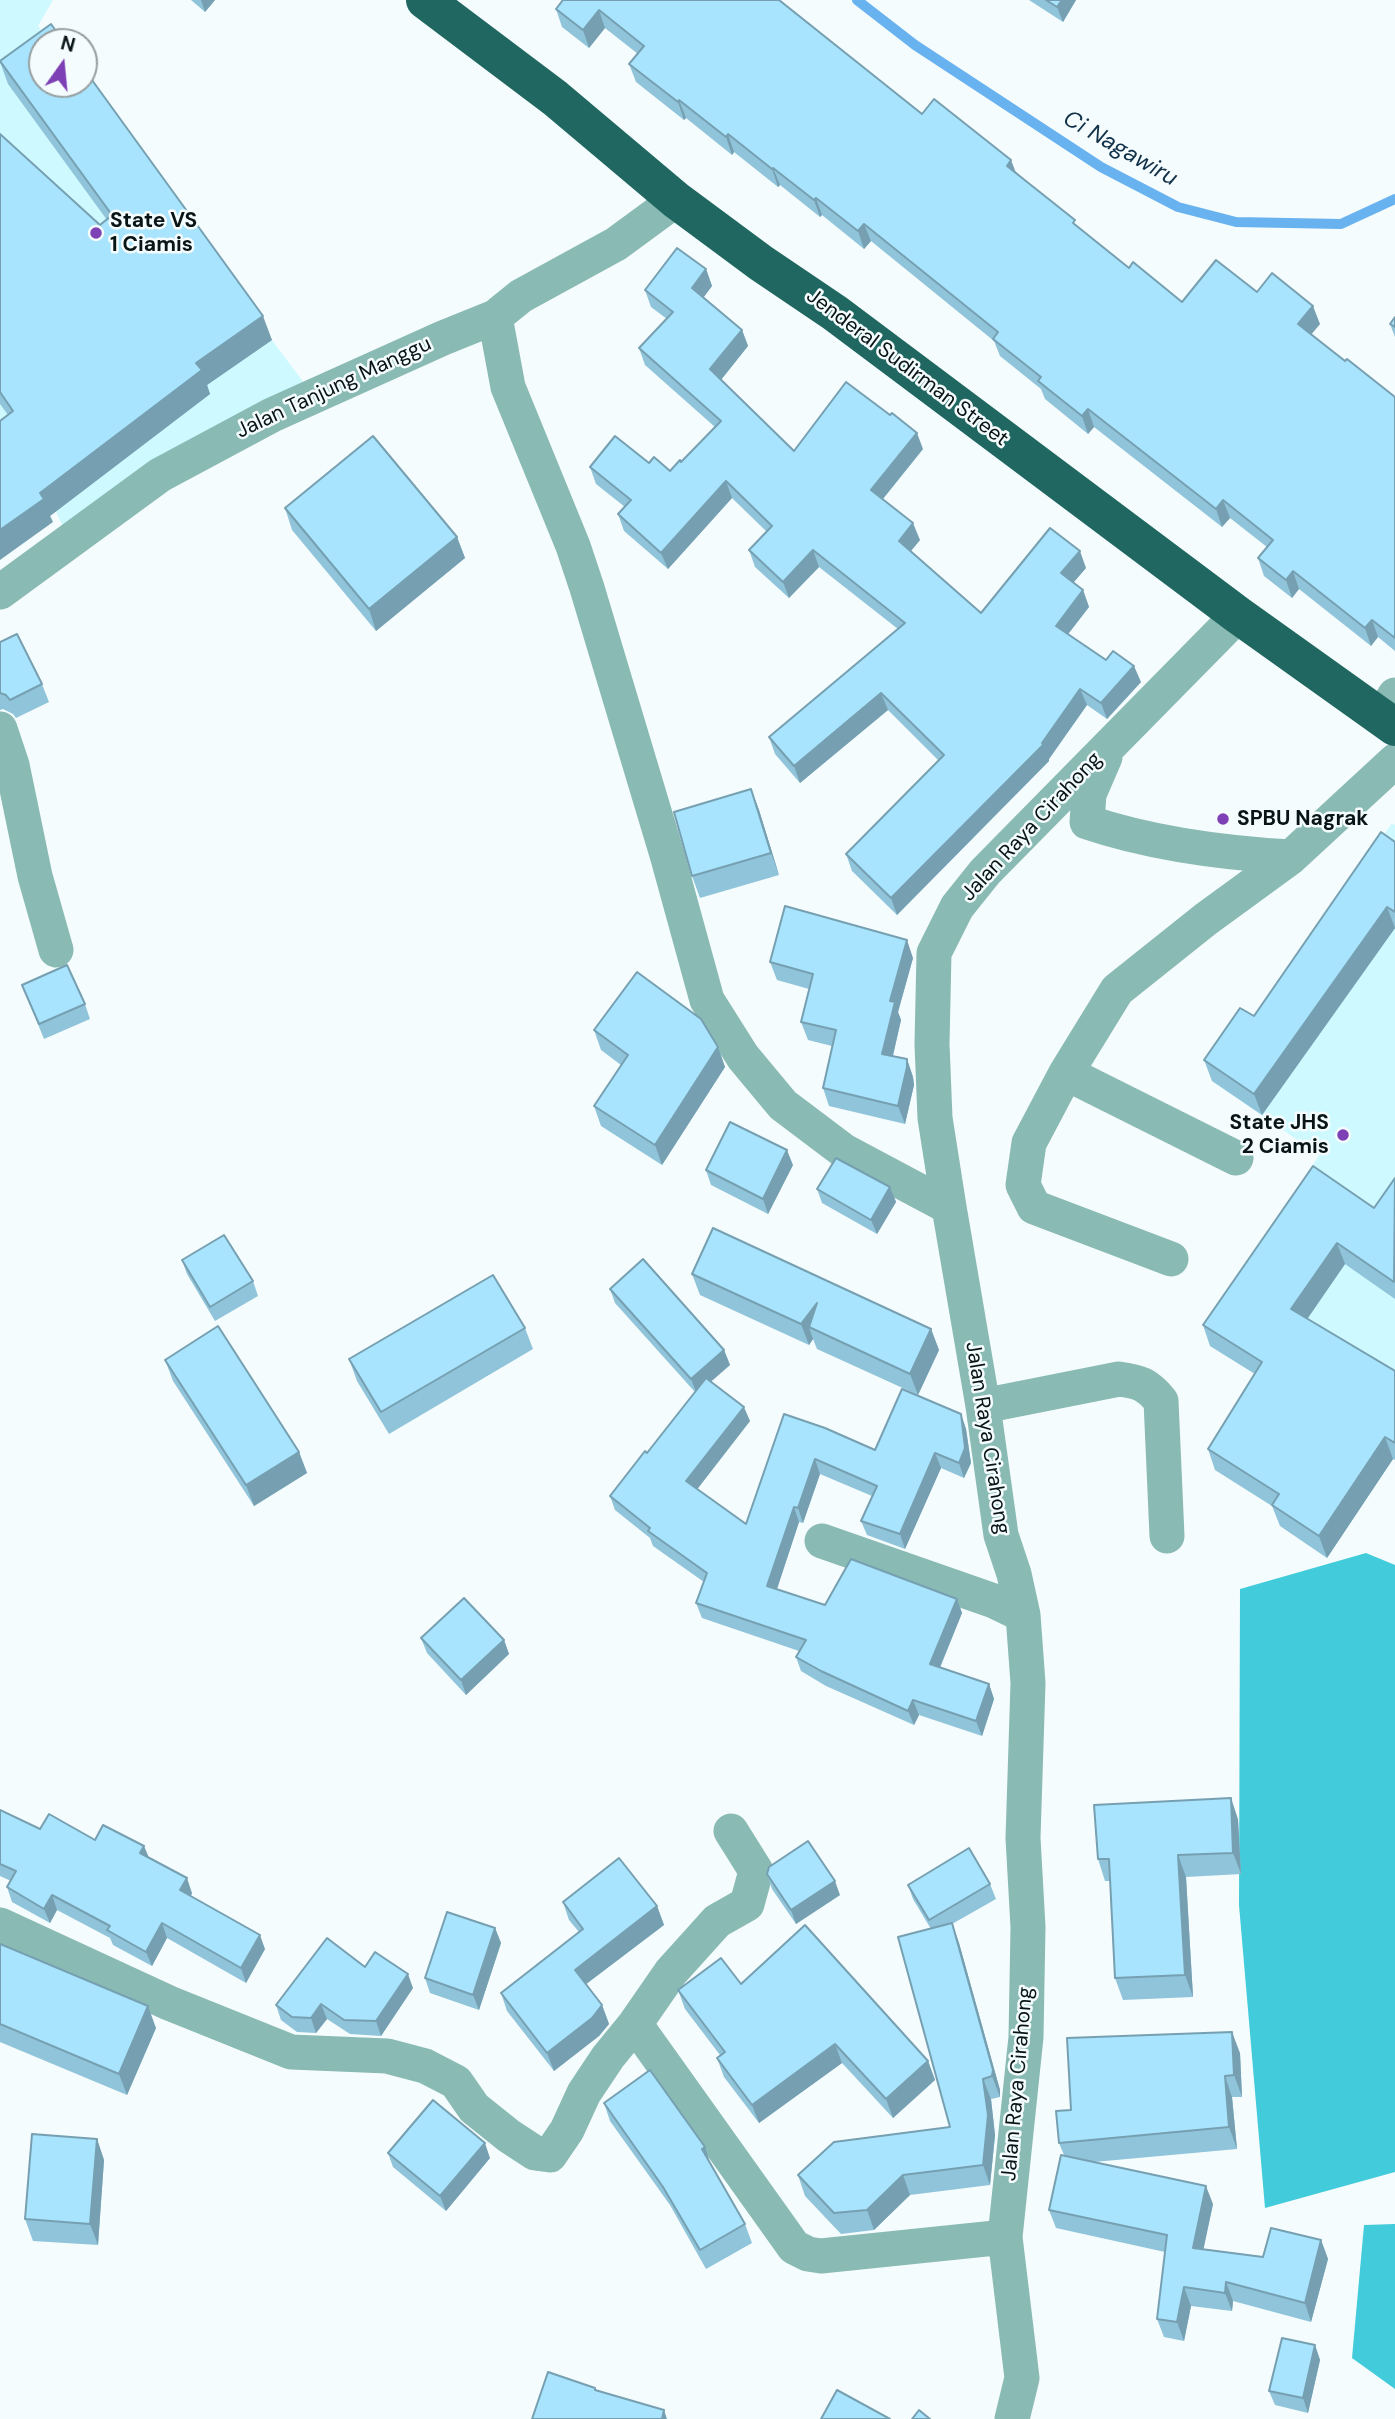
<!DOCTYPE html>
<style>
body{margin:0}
#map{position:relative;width:1395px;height:2419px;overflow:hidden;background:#f5fcfd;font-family:"DM Sans",sans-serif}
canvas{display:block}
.north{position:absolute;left:28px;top:28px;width:70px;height:70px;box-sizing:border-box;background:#f5fcfd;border:2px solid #969fa0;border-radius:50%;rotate:15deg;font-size:19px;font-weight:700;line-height:28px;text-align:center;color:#081415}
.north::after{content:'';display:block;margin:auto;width:24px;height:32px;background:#7d40b5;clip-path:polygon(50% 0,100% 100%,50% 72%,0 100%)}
</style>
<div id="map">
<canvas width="1395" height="2419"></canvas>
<div class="north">N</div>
</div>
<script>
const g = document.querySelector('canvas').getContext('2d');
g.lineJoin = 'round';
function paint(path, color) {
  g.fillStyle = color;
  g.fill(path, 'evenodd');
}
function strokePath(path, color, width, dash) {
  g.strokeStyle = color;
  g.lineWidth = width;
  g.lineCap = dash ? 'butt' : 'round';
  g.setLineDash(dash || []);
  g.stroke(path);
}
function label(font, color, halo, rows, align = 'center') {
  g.font = font + ' "DM Sans",sans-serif';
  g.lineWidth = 5;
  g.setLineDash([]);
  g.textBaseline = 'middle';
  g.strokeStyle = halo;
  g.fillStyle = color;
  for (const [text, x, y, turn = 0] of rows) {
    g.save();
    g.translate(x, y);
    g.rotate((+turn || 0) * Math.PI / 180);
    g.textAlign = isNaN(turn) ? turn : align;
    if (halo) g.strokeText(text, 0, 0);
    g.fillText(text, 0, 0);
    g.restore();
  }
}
paint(new Path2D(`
 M0 0H53L38 26 49 42H42V84H81L304 383 72 546 14 423 0 433Z
 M1392 823 1395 825V1460L1210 1346 1321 1188 1306 1176 1319 1155 1212 1081Z`), '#cef9ff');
paint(new Path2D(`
 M1366 1553 1395 1565V2172L1265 2208 1239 1905 1240 1589Z
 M1395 2224V2389L1352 2358 1364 2225Z`), '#42ccdb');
strokePath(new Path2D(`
 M857 0 915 45 1101 167 1178 207 1236 222 1341 224 1395 199`), '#68b2f0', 10);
strokePath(new Path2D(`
 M495 317 508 387 573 546 587 588 668 858 707 1000 743 1057 783 1105 844 1151 949 1207
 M0 592 160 475 272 415 443 338 495 317 521 296 616 244 676 200
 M1382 717 1395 695
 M0 729 12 765 35 876 56 950
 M1105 757 1089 794 1087 822C1152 844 1223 853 1291 857
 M1066 1073 1236 1158
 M1171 1259 1034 1207 1023 1185 1029 1143 1066 1073 1117 990 1206 919 1291 857 1395 761
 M983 1406 1119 1379C1140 1382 1147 1384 1161 1401L1167 1536
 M822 1541 994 1601 1023 1615
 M0 1925 169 2003 291 2052 387 2056 425 2066 456 2082 474 2108 509 2136 535 2153 550 2155 567 2130 584 2093 608 2057 635 2024 671 1972 717 1921 747 1904 756 1871 731 1831
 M635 2024 794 2247 808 2254 821 2256 1005 2237
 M1012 2419 1022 2378 1005 2237 1026 2037 1028 1927 1023 1838 1028 1683 1023 1615 1014 1574 1001 1535 983 1406 949 1207 935 1118 932 1044 934 953 957 907 985 872 1238 615`), '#8abab4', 35);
strokePath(new Path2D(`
 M425 0 555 98 676 200 761 263 835 313 1238 615 1395 727`), '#216761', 38);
paint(new Path2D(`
 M191 0H215L205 12Z
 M780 0 922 114 1016 172 1078 228 1129 268 1182 302 1257 292 1320 324 1311 334 1345 361 1395 397V651L1378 637 1371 646 1299 589 1292 598 1264 576 1258 558 1267 547 1230 518 1222 527 1094 427 1088 434 1045 399 1041 389 1000 356 994 341 871 241 864 249 822 215 820 217 780 185 778 187 734 152 732 155 686 118 684 120 636 82 629 64 638 54 605 28 589 48 562 27 556 9Z
 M1029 0H1076L1063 22Z
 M0 62 272 340 207 385 210 394 50 516 53 522 8 415 0 404V134L100 225 107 220 8 84Z
 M706 269 712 286 703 297 742 330 748 346 721 380 794 451 923 449 883 499 920 540 911 551 981 613 1086 568 1073 583 1083 590 1089 607 1068 634 1141 682 1107 719 1087 705 1049 759V761L897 915 852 871 846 854 939 761 888 710 800 783 775 754 769 737 898 629 819 567 789 598 755 567 749 550 767 532 732 498 668 569 624 531 618 514 625 507 596 484 590 467 649 463 670 471 681 462 715 427 645 365 639 348 667 319 651 307 645 290Z
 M1395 317V337L1390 324Z
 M285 508 457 537 465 558 376 631 292 530Z
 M0 642 42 684 49 702 16 718 13 714 3 709 0 710Z
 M751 789 759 810 779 875 700 898 692 876Z
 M1395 842V928L1262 1115 1212 1081 1204 1060 1254 1016Z
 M913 958 898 1012 901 1020 893 1056 907 1059 913 1077 914 1085 905 1124 829 1106 823 1088 832 1046 808 1040 801 1022 809 989 777 980 770 962Z
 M22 985 85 1004 90 1019 44 1039Z
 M594 1030 718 1047 725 1067 662 1165 601 1126 594 1106 621 1065 601 1050Z
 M793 1165 768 1214 711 1185 706 1170Z
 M1395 1178V1299L1345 1264 1307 1319 1395 1371V1460L1393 1459 1327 1558 1280 1526 1272 1506 1215 1470 1208 1449 1255 1374 1210 1346 1203 1325 1374 1208Z
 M890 1187 896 1202 877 1234 822 1203 817 1189Z
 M182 1260 253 1281 258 1296 215 1321 187 1274Z
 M692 1274 931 1329 939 1350 918 1395 817 1349 813 1339 809 1345 700 1295Z
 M610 1289 724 1350 730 1365 711 1381 750 1421 697 1489 746 1524 784 1414 875 1450 961 1414 966 1429 971 1463 964 1478 941 1468 905 1549 867 1535 861 1521 872 1496 820 1474 803 1523 799 1522 777 1589 825 1605 957 1599 962 1613 940 1668 989 1684 994 1699 982 1736 919 1715 914 1725 826 1686 801 1671 796 1657 799 1651 702 1618 696 1603 704 1582 653 1546 650 1538 615 1510 610 1496 647 1453 695 1392 615 1303Z
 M525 1328 533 1349 389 1434 357 1381 349 1359Z
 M165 1360 299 1452 307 1473 254 1506 173 1381Z
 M421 1638 504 1640 509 1654 466 1695 427 1653Z
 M0 1810 40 1829 95 1840 148 1857 192 1893 191 1896 265 1949 246 1983 167 1938 152 1966 113 1945 110 1938 57 1910 50 1923 12 1902 7 1887 11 1881 0 1876Z
 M1238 1819 1241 1874 1186 1877 1193 1997 1123 2000 1115 1978 1111 1881H1105L1098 1859Z
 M767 1874 840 1895 796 1924 772 1889Z
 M990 1884 996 1899 952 1924 959 1943 1000 2090V2097L991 2099 995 2135 990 2185 910 2195 874 2230 841 2234 805 2196 798 2175 950 2127 931 1929 913 1899 908 1885Z
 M563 1902 657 1906 664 1925 586 1984 602 2005 609 2024 599 2036 554 2071 507 2011 501 1993 579 1932 569 1920Z
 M495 1928 501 1943 479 2010 430 1993 425 1978Z
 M0 1944 156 2028 127 2095 0 2042Z
 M365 1967 413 1988 381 2036 350 2034 327 2019 316 2033 297 2032 281 2020 276 2005Z
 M741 1984 928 2061 935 2080 893 2118 842 2063 759 2123 724 2077 717 2058 720 2055 685 2009 678 1990Z
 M1240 2053 1242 2097H1232L1237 2149 1094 2162 1213 2204 1203 2249 1263 2257 1321 2240 1328 2259 1311 2322 1233 2301 1232 2311 1191 2306 1184 2341 1164 2337 1157 2319 1165 2252 1056 2228 1049 2210 1064 2155 1059 2143 1071 2110Z
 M604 2103 711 2165 745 2224 752 2243 706 2269 670 2205 610 2121Z
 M97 2139 104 2160 98 2245 33 2241 25 2219Z
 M388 2153 490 2158 446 2211 393 2167Z
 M1315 2345 1320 2360 1308 2413 1275 2405 1269 2391Z`), '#90c4da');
paint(new Path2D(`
 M201 0H215L205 12Z
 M1062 0H1076L1063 22 1057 7Z
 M599 10 605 28 589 48 583 30Z
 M679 100 686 118 684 120 678 102Z
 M728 134 734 152 732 155 726 137Z
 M1011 160 1018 178 1007 166Z
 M773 168 780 185 778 187 772 169Z
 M816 198 822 215 820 217 814 200Z
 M864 224 871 241 864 249 858 231Z
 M706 269 712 286 698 305 692 288Z
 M1313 306 1320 324 1305 342 1298 324Z
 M263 316 272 340 207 385 210 394 50 516 53 522 0 560V530L40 493 196 363Z
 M742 330 748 346 716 386 710 369Z
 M1088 409 1094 427 1088 434 1082 416Z
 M917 433 923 449 877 506 871 490Z
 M726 481 732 498 668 569 661 553Z
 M1223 500 1230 518 1222 527 1216 509Z
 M913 523 920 540 905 558 899 541Z
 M457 537 465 558 376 631 369 609Z
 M813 550 819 567 789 598 783 582Z
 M1080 551 1086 568 1067 590 1061 573Z
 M1293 571 1299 589 1292 598 1286 580Z
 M1083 590 1089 607 1062 642 1056 626Z
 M1372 620 1378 637 1371 646 1365 628Z
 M1134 666 1141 682 1107 719 1101 703Z
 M1080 689 1087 705 1049 759V761L897 915 891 898 1042 743Z
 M881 693 888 710 800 783 794 766Z
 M751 789 759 810 779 875 771 853Z
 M1387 907 1395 928 1262 1115 1254 1094Z
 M907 940 913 958 898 1012 901 1020 889 1072 882 1054 890 1001Z
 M718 1047 725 1067 662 1165 655 1145Z
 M907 1059 913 1077 914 1085 905 1124 898 1106Z
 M787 1150 793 1165 768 1214 763 1199Z
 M890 1187 896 1202 877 1234 871 1220Z
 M1337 1243 1345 1264 1299 1331 1291 1309Z
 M817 1303 809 1327 813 1339 809 1345 801 1324Z
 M931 1329 939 1350 918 1395 910 1374Z
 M724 1350 730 1365 697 1394 691 1379Z
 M744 1407 750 1421 692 1496 686 1481Z
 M961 1414 966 1429 971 1463 964 1478 959 1463Z
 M1385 1437 1393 1459 1327 1558 1319 1536Z
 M299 1452 307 1473 254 1506 246 1485Z
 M935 1453 941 1468 905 1549 900 1534Z
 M815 1459 820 1474 803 1523 798 1508Z
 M794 1507 799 1522 773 1601 767 1586Z
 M957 1599 962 1613 935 1679 930 1664Z
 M504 1640 509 1654 466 1695 461 1680Z
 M989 1684 994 1699 982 1736 976 1721Z
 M913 1700 919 1715 914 1725 908 1711Z
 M1231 1798 1238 1819 1241 1874 1233 1853Z
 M144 1846 150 1860 140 1853Z
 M1178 1855 1186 1877 1193 1997 1185 1975Z
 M187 1878 192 1893 186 1905 180 1890Z
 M835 1881 840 1895 796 1924 791 1910Z
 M52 1895 57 1910 50 1923 44 1909Z
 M657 1906 664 1925 581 1988 575 1970Z
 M162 1923 167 1938 152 1966 146 1952Z
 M952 1923 959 1943 1000 2090V2097L992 2076Z
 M495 1928 501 1943 479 2010 473 1995Z
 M260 1935 265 1949 246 1983 241 1968Z
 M408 1974 413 1988 381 2036 376 2021Z
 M321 2004 327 2019 316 2033 311 2018Z
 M602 2005 609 2024 599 2036 554 2071 547 2053Z
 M148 2006 156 2028 127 2095 119 2074Z
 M1232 2032 1240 2053 1242 2097 1234 2075Z
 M835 2044 842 2063 759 2123 752 2105Z
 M928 2061 935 2080 893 2118 886 2099Z
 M1225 2076 1232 2097 1237 2149 1229 2127Z
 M983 2079 991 2099 995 2135 990 2185 983 2165Z
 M97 2139 104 2160 98 2245 90 2224Z
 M485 2143 490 2158 446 2211 440 2196Z
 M705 2147 711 2166 702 2149Z
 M903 2175 910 2195 874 2230 867 2210Z
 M1206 2186 1213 2204 1200 2266 1193 2248Z
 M1321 2240 1328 2259 1311 2322 1305 2303Z
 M1226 2282 1233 2301 1232 2311 1225 2293Z
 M1184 2287 1191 2306 1184 2341 1177 2322Z
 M1315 2345 1320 2360 1308 2413 1303 2398Z
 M664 2410 667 2419H662Z`), '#76a0b1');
const building = new Path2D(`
 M563 0H779L922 114 934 99 1011 160 1007 166 1075 220 1073 223 1129 268 1133 262 1182 302 1216 260 1257 292 1272 273 1313 306 1298 324 1345 361 1347 359 1395 397V638L1372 620 1365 628 1293 571 1286 580 1258 558 1273 540 1223 500 1216 509 1088 409 1082 416 1038 381 1041 377 993 339 998 332 864 224 858 231 816 198 814 200 773 168 772 169 728 134 726 137 679 100 678 102 629 64 644 46 599 10 583 30 556 9Z
 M1046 0H1062L1057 7Z
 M51 24 64 42H42V84H84V69L263 316 196 363 202 370 40 493 44 499 0 530V421L13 411 0 392V134L100 225 112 215 0 61Z
 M677 248 706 269 692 288 742 330 710 369 794 451 846 382 890 415 892 413 917 433 871 490 913 523 899 541 981 613 1050 528 1080 551 1061 573 1083 590 1056 626 1106 660 1113 651 1134 666 1101 703 1080 689 1042 743 1043 745 891 898 846 854 944 755 881 693 794 766 769 737 905 623 813 550 783 582 749 550 772 526 726 481 661 553 618 514 631 500 590 467 615 436 649 463 654 457 670 471 680 460 681 462 721 421 639 348 673 312 645 290Z
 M1395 317V327L1390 324Z
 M373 436 457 537 369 609 285 508Z
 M17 634 42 684 10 700 6 695 0 693V642Z
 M751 789 771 853 692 876 674 812Z
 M1381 832 1395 842V912L1387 907 1254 1094 1204 1060 1240 1008 1254 1016Z
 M785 906 907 940 890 1001 895 1002 882 1054 907 1059V1067L898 1106 823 1088 836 1030 801 1022 813 974 770 962Z
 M67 965 85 1004 39 1024 22 985Z
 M637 972 701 1019 718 1047 655 1145 594 1106 628 1055 594 1030Z
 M730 1122 787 1150 763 1199 706 1170Z
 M836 1158 890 1187 871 1220 817 1189Z
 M1313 1166 1374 1208 1395 1178 1394 1282 1337 1243 1291 1309 1395 1371V1443L1385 1437 1319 1536 1272 1505 1279 1494 1208 1449 1262 1362 1203 1325Z
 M713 1228 931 1329 910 1374 809 1327 817 1303 801 1324 692 1274Z
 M224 1235 253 1281 210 1307 182 1260Z
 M643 1259 724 1350 691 1379 610 1289Z
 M493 1275 525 1328 381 1412 349 1359Z
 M218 1326 299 1452 246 1485 165 1360Z
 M706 1378 744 1407 686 1481 746 1524 784 1414 825 1428 875 1450 902 1389 961 1414 965 1448 959 1463 935 1453 900 1534 861 1521 877 1486 815 1459 798 1508 794 1507 767 1586 825 1605 851 1559 957 1599 930 1664 989 1684 976 1721 913 1700 908 1711 821 1671 796 1657 806 1640 696 1603 707 1573 648 1531 650 1528 610 1496 645 1451 647 1453Z
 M464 1598 504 1640 461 1680 421 1638Z
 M1231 1798 1233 1853 1178 1855 1185 1975 1115 1978 1109 1859H1098L1094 1805Z
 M0 1810 40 1829 49 1814 95 1840 103 1825 144 1846 140 1853 187 1878 180 1890 260 1935 241 1968 162 1923 146 1952 107 1930 110 1926 52 1895 44 1909 7 1887 16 1871 0 1864Z
 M808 1841 835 1881 791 1910 767 1874 769 1867Z
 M969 1848 990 1884 929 1920 908 1885Z
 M619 1858 657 1906 575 1970 602 2005 592 2018 547 2053 501 1993 583 1929 563 1902Z
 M447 1912 495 1928 473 1995 425 1978Z
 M952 1923 993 2070 992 2076 983 2079 988 2115 983 2165 903 2175 867 2210 834 2213 798 2175 834 2142 950 2127 898 1937Z
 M805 1925 928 2061 886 2099 835 2044 752 2105 717 2058 725 2052 678 1990 721 1958 741 1984Z
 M327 1938 365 1967 375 1952 408 1974 376 2021 344 2020 321 2004 311 2018 292 2017 276 2005Z
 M0 1944 148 2006 119 2074 0 2024Z
 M1232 2032 1234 2075 1225 2076 1229 2127 1059 2143 1056 2111 1071 2110 1067 2038Z
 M650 2070 705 2147 702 2149 745 2224 700 2250 663 2187 604 2103Z
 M433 2100 485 2143 440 2196 388 2153Z
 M32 2134 97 2139 90 2224 25 2219Z
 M1061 2155 1206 2186 1193 2248 1263 2257 1271 2228 1321 2240 1305 2303 1226 2282 1225 2293 1184 2287 1177 2322 1157 2319 1167 2235 1049 2210Z
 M1282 2338 1315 2345 1303 2398 1269 2391Z
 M548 2372 595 2388V2390L664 2410 662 2419H532Z
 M837 2390 890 2419H821Z
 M919 2410 930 2419H912Z`);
paint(building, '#a8e4fd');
strokePath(building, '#76a0b1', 2);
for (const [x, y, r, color] of [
 [96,233,7,"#7d40b5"],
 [1223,819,7,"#7d40b5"],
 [1343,1135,7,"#7d40b5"]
]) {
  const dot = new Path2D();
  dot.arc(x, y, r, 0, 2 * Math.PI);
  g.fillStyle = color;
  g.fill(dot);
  strokePath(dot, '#f5fcfd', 2.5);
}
label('bold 21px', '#081415', '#f5fcfd', [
 ["State VS",110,221],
 ["1 Ciamis",110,245],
 ["SPBU Nagrak",1237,819],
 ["State JHS",1329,1123,"right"],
 ["2 Ciamis",1329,1147,"right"]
], 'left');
label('21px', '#081415', '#f5fcfd', [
 ["Jenderal Sudirman Street",907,368,37],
 ["Jalan Tanjung Manggu",334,388,-25],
 ["Jalan Raya Cirahong",1032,827,-47],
 ["Jalan Raya Cirahong",987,1438,81],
 ["Jalan Raya Cirahong",1018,2084,-85]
]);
label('italic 23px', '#113149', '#f5fcfd', [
 ["Ci Nagawiru",1120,149,30]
]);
</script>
